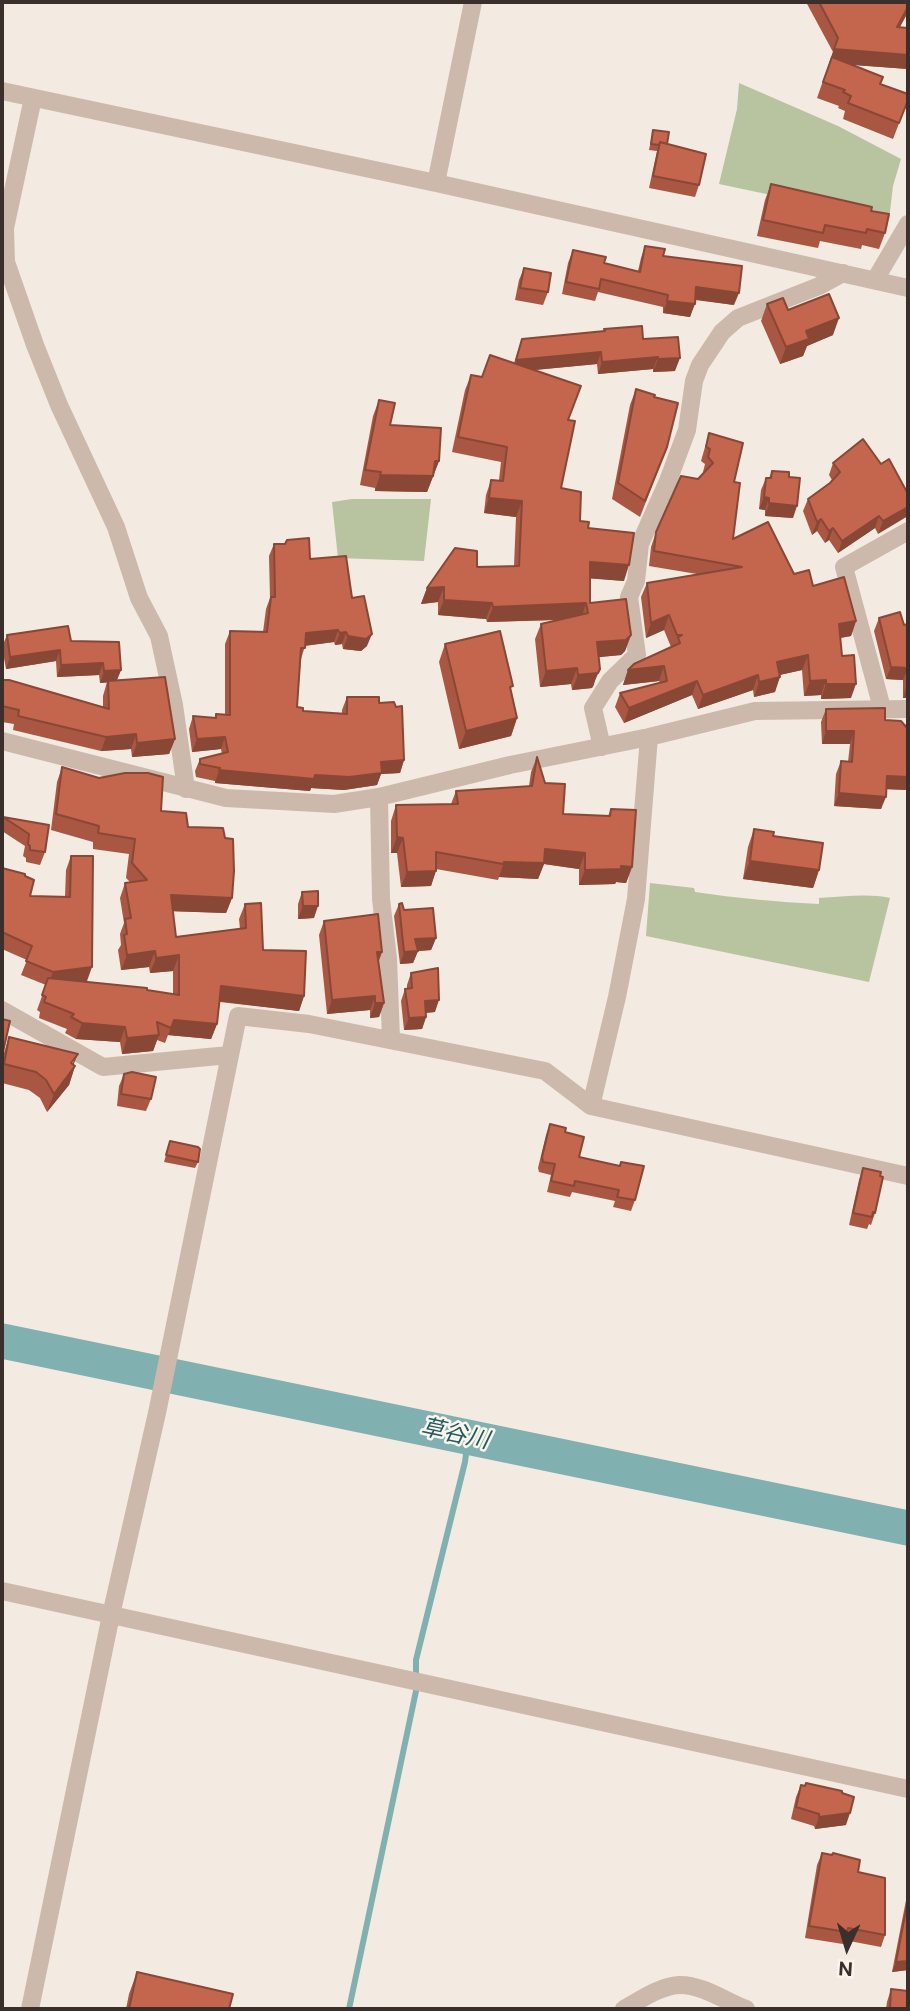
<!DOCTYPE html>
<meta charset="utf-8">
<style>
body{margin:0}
#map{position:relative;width:910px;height:2011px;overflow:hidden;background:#f3eae1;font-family:"Public Sans",sans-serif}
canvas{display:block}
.frame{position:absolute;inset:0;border:4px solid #3a2f2b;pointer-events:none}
.north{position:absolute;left:812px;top:1913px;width:70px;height:70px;-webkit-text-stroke:5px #faf4ed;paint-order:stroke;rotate:184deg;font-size:19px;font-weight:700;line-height:28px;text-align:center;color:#3a2f2b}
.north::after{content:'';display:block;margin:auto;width:24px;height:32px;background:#3a2f2b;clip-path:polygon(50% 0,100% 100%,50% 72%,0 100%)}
</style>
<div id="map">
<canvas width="910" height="2011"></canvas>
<div class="frame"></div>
<div class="north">N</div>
</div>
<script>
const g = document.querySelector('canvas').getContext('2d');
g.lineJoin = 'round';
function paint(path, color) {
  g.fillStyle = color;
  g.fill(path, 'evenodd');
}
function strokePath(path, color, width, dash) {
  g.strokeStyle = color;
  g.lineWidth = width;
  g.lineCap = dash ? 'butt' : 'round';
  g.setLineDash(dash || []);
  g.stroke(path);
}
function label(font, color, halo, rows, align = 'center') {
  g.font = font + ' "Public Sans","Noto Sans JP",sans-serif';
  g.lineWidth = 5;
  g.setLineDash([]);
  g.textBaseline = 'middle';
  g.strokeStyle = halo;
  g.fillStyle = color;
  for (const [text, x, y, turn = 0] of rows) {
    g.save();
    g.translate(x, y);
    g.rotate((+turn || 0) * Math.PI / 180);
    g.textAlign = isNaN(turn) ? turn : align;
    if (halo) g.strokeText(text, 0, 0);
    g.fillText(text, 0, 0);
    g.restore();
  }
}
paint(new Path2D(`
 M739 83 838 126 901 159 893 186 889 220 719 184 737 109Z
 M352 499H431L424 561 338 558 332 502Z
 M650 883 694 888 695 892C736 898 777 902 819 904V898C842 897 867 893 890 898L869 982 646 936Z`), '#b8c3a0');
strokePath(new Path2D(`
 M349 2009 416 1691V1660L465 1462 468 1438`), '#80b0b0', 6);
strokePath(new Path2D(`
 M2 1341 908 1528`), '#80b0b0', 35);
strokePath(new Path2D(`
 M2 91 436 183 908 288
 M33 98 5 228 6 262 35 345 59 405 116 527 139 598 159 636 174 705 186 789
 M436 183 473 2
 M875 280 908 224
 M882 708 844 567 908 531
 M2 741 226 798 334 804 379 797 510 765 649 737 755 711 908 709
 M602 747 593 708 610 681 637 655 629 597 636 581 640 544 668 481 687 430 694 381 700 365 722 332 738 318 819 286 843 273
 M379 797 381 899 388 958 391 1039
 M2 1010 103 1067 229 1055
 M591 1106 617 997 636 899 649 737
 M2 1591 908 1789
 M30 2009 111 1615 157 1413 238 1016 309 1024 545 1071 591 1106 908 1176
 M624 2009C640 2000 660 1986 679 1985 701 1984 727 2002 746 2009`), '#ccb9ac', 18);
paint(new Path2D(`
 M806 2H908V12L900 27 908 69 853 65 880 84 908 100 893 139 843 119 845 111 838 108 839 106 817 98 833 52Z
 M653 130 667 144 699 185 695 197 649 188 657 151 649 150Z
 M771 184 871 211 885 233 879 249 862 245 861 249 820 241 818 248 757 236 765 200Z
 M645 246 663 256 734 305 695 300 690 317 663 313V307L598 292 595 301 562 294 568 263 573 250 604 263 638 271 641 258Z
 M524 268 548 292 543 305 515 300 519 280Z
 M767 304 788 310 833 335 807 346 803 356 780 364 761 321Z
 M604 329 643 339 675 371 653 372V369L598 374 597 364 535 370 569 420 561 488 580 521 588 528 624 581 590 578V603L631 635 625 651 621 655 598 657 594 685 592 688 572 690 571 684 540 687 535 639 541 624 558 620 487 622 486 619 438 615V602L421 604 427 588 477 567 514 566 516 517 484 513 486 495 491 480H499L501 462 452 452 465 390 471 375 482 377 514 363 522 339 604 331Z
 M636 389 654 397 661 463 640 517 612 499 630 405Z
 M379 400 390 425 439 461 427 492 375 491V488L360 485 373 416Z
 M709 433 734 482 733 539 813 586 856 621 851 636 840 638 842 656 851 698 821 699V695L804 696 802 670 779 675 775 692 754 697 753 690 698 709 692 695 624 723 615 707 620 693 660 683 659 681 623 685 628 670 671 647 664 630 646 638 641 597 647 583 697 574 649 566 651 547 656 532 703 473V472L705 464 701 461Z
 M833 463 881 464 908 494 878 534 875 528 838 553 829 540 825 543 817 531 812 535 803 511 808 499 830 483 832 480 829 475Z
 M772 471 789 477 793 518 765 516V510L759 509 761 490 766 478H769Z
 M274 544 310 559 352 598 367 646 361 651 343 649 342 644 335 645 334 642 305 646 301 659 297 707 303 711 342 714V710L347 697 379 703 404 760 400 773 381 774 377 785 344 790 311 788 310 791 215 783V781L196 777 195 771 200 759 222 754 221 749 192 752 189 729 193 716 215 718 216 714H225V644L230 631 263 632 266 609 270 598 269 556Z
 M879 618 904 625 908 624V698H903V680L886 679 874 631Z
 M7 635 71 641 121 670 117 680 175 739 169 754 132 757 131 749 101 751 13 730 14 724 2 722V680L103 707V696L107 682 100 683 99 675 57 677 56 661 6 669 2 647Z
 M445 644 511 692 517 718 511 736 459 749 439 662Z
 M826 709 885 720 905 726 907 721H908V790L886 789 881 809 834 806 836 774 841 761 848 762 850 744H822L821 722Z
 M537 757 545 783 563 814 608 816 611 809 632 867 626 883 616 882 615 884 579 885V869L544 864 538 879 499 877 498 880 436 869 431 886 401 887 397 853H391V821L396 805 451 804 456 791 529 786 531 772Z
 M62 767 161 811 188 827 232 898 226 913 172 911 176 937 240 929 239 919 245 904 263 950 304 996 299 1011 220 1002 217 1024 211 1039 168 1035 165 1043 157 1040 153 1051 122 1054 120 1042 76 1039 65 1033 67 1029 39 1018 40 1012 37 1010 46 985 21 975 27 960 2 949V868L25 876 30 896 65 897 66 870 71 856 87 981 82 982 173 994V971L150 973 149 967 121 970 118 950 121 945 120 934 124 923 120 898 125 883 130 882 126 878 129 854 93 849V842L51 830 57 782Z
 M3 817 49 825 45 852 40 865 26 862V858L23 856 25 846 2 831Z
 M754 829 773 836 819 870 813 888 743 879 748 847Z
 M302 892 314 918 298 919V904Z
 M399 904 404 910 436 938 431 950 418 951 413 963 400 964 394 916Z
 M324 921 382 952 378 962 384 1003 379 1017 370 1018V1010L327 1014 319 935Z
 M411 973 435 1012 426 1013V1017L422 1029 404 1030 401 1001 405 989 407 988V985Z
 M9 1037 75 1066 69 1085 47 1112 40 1098 29 1090 2 1083V1059Z
 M124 1074 151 1099 146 1111 117 1106 119 1086Z
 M550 1124 565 1132 579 1157 620 1166 621 1162 635 1200 631 1211 613 1207 615 1201 572 1192 570 1197 547 1192 551 1175 539 1172 538 1168 546 1135Z
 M170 1141 198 1162 195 1168 164 1162Z
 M863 1168 875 1213 871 1225 869 1224 867 1229 849 1225 859 1180Z
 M801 1785 846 1825 815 1829 814 1826 791 1819 796 1797Z
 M822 1853 858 1872 885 1935 881 1947 844 1940 843 1944 805 1938 817 1865Z
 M908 1890V1970L892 1972Z
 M137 1972 229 2009H126L129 1994Z
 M891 1989 908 2009H886L887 2002Z`), '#a95742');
paint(new Path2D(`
 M908 7V12L892 41 897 27Z
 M834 49 908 55V69L829 63Z
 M696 287 739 293 734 305 692 299Z
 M667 301 695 304 690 317 663 313Z
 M839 318 833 335 807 346 803 356 780 364 786 347 806 331Z
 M601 352 597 364 512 372 516 360Z
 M658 357 653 369 598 374 602 362Z
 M680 358 675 371 653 372 658 359Z
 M435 461H439L427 492 375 491 380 475Z
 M764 497 769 498 765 510 759 509Z
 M489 498 522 501 516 517 484 513Z
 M769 503 797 506 793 518 765 516Z
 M908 507V516L878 534 883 521Z
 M879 516 875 528 838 553 842 541Z
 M821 519 817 531 812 535 817 522Z
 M833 528 829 540 825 543 829 531Z
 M590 562 629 565 624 581 584 578Z
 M444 587 438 602 421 604 427 588Z
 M444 600 492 603 486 619 438 615Z
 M586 603 581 619 487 622 493 607Z
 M669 615 664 630 646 638 651 623Z
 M856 621 851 636 834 639 839 624Z
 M338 630 334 642 301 646 306 633Z
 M346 632 342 644 335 645 340 633Z
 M372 634 367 646 361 651 343 649 348 636Z
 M631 635 625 651 621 655 591 658 597 642Z
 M60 650 56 661 6 669 10 657Z
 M808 655 802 670 771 677 777 662Z
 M103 663 99 675 57 677 61 665Z
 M664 666 659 681 623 685 628 670Z
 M891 667 908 668 903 680 886 679Z
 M577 668 571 684 540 687 546 671Z
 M600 669 592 688 572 690 578 675Z
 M121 670 116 682 100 683 104 671Z
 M758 675 753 690 698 709 703 695Z
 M780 677 775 692 754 697 759 682Z
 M826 680 821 695 804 696 810 681Z
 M697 681 692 695 624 723 629 708Z
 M826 684H856L851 698 821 699Z
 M907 685 908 698H903Z
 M517 718 511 736 459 749 466 731Z
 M826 731H854L850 744H822Z
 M136 734 131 749 101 751 106 737Z
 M225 737 221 749 192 752 197 739Z
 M175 739 169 754 132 757 137 743Z
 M404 760 400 773 381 774 377 785 344 790 311 788 310 791 215 783 219 770 315 775 381 762Z
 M887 776 908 777V790L882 789Z
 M839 793 886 797 881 809 834 806Z
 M397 837 403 838 397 853H391Z
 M545 849 585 853 579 869 544 864 538 879 499 877 504 862Z
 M750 861 819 870 813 888 743 879Z
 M621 866 632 867 626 883 616 882 615 884 579 885 585 870Z
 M436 871 431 886 401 887 407 872Z
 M171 895 232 898 226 913 165 911Z
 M303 906H318L314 918 298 919Z
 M436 938 431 950 418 951 413 963 400 964 404 952 415 939Z
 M155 951 149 967 121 970 127 955Z
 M377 952H382L377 966Z
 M179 955 173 971 150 973 156 958Z
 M92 967 87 981 48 986 53 972Z
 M221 986 304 996 299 1011 216 1001Z
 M375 996 370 1010 327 1014 332 1000Z
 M439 1000 435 1012 421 1013 425 1001Z
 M375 1003H384L379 1017 370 1018Z
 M426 1017 422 1029 404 1030 409 1018Z
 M174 1020 217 1024 211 1039 168 1035Z
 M82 1023 125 1027 120 1042 76 1039Z
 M159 1035 153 1051 122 1054 127 1038Z
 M78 1054 70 1073 75 1066 69 1085 47 1112 54 1094Z
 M850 1813 846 1825 815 1829 819 1817Z
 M908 1961V1970L892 1972 896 1962Z`), '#894736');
const building = new Path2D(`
 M819 2H908V7L897 27 908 28V55L834 49 838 38Z
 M832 57 883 77 880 84 908 94V100L899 123 848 103 851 96 843 92 845 90 823 82Z
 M653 130 669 132 667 144 660 142 659 145 651 144Z
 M660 142 706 154 699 185 653 176Z
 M771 184 872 207 871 211 889 214 885 233 867 229 866 233 825 225 823 233 763 220Z
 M645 246 665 249 663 256 742 266 739 293 696 287 695 304 667 301 668 295 601 279 599 289 566 282 573 250 606 257 604 263 640 272Z
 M524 268 551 273 548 292 520 288Z
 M829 294 839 318 806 331 809 339 786 347 767 304 783 298 788 310Z
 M642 326 643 339 678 337 680 358 658 359V357L602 362 601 352 516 360 522 339 605 331 604 329Z
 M490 355 581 386 568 420 575 421 561 488 581 492 580 521 589 522 588 528 634 533 629 565 590 562V603L626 599 631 635 626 640 597 642 600 669 598 673 578 675 577 668 546 671 541 624 588 613 586 603 493 607 492 603 444 600V587L427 588 455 548 477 551V567L519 566 522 501 489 498 491 480 503 481 507 447 458 437 471 375 482 377Z
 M636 389 655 395 654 397 678 403 667 447 645 501 618 483Z
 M379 400 395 403 390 425 441 428 439 461H435L433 476 380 475 381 472 365 470Z
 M709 433 743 443 734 482 740 483 733 539 768 522 794 574 809 570 813 586 844 577 856 621 839 624 842 656 854 655 856 684H826V680L810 681 808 655 777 662 780 677 759 682 758 675 703 695 697 681 629 708 620 693 667 681 664 666 628 670 634 664 680 643 678 637 682 635H677L669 615 651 623 647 583 742 567 654 551 656 532 681 476 698 479 713 463 708 457 710 449 706 447Z
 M863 439 881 464 889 459 908 494V507L883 521 879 516 842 541 833 528 829 531 821 519 817 522 808 499 830 483 840 472 833 463Z
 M772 471 789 472V477L800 478 797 506 769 503V498L764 497 766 478H771Z
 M309 538 310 559 346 556 352 598 364 596 372 634 366 639 348 636 346 632 340 633 338 630 306 633 305 648H301L297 707 303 708V711L347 714V697H379V703L394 702 396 707 402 706 404 760 381 762 382 773 349 777 315 775 314 779 219 770 220 768 200 764V759L228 752 225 737 197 739 193 716 216 718V714L230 715V631L267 632 271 597H275L274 544H285L287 540Z
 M900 612 904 625 908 624V685V668L891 667 879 618Z
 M68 626 71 641 119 642 121 670 104 671 103 663 61 665 60 650 10 657 7 635Z
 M500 631 513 686 510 687 517 718 466 731 445 644Z
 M165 677 175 739 137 743 136 734 106 737 18 716 19 710 2 706V680H9L109 709 108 681Z
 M885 708V720L901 721 907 728V721H908V777L887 776 886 797 839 793 841 761 852 762 854 731H826V709Z
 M537 757 545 783 565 784 563 814 610 816 611 809 636 810 632 867 621 866V869L585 870V853L545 849 544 863 504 862 503 864 436 852V871L407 872 403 838 397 837 396 805 458 804 456 791 532 786Z
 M62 767 99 778 125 773H148L163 777 161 811 186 813 188 827 223 828 225 838 233 839 234 871 232 898 171 895 176 937 246 928 245 904 261 903 263 950 306 951 304 996 221 986 217 1024 174 1020 171 1028 157 1022 159 1035 127 1038 125 1027 82 1023 71 1017 74 1014 44 1002 46 997 42 995 48 978 147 988V990L179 995V955L156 958 155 951 127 955 124 935 127 934 125 919 131 918 125 883 147 880 132 863 135 839 98 833 99 826 56 814Z
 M3 817 49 825 45 852 30 850V846L28 844 29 834Z
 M754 829 774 832 773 836 823 843 819 870 750 861Z
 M71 856H93L92 967 53 972 26 961 32 946 2 932V868L25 874V876L34 880 30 896 70 897Z
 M318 891V906H303L302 892Z
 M402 903 404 910 433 908 436 938 415 939 418 951 404 952 399 904Z
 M378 914 382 952H377L384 1003H375V996L332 1000 324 921Z
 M438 968 439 1000 425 1001 426 1017 409 1018 405 989 412 988 411 973Z
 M2 1019 10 1021 3 1052H2Z
 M9 1037 78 1054 71 1063 75 1066 54 1094 46 1080 36 1072 4 1064Z
 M132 1072 156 1077 151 1099 121 1094 124 1074Z
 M550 1124 566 1128 565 1132 584 1137 579 1157 620 1166 621 1162 644 1166 635 1200 617 1197 619 1190 575 1181 574 1186 551 1181 555 1164 543 1162 542 1157Z
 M170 1141 198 1147 200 1149 198 1162 166 1155Z
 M863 1168 881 1172 880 1176 883 1177 875 1213 873 1212 872 1217 853 1213Z
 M806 1783 842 1791V1793L854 1797 850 1813 819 1817V1814L796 1807 801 1785 805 1786Z
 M822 1853 832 1855 833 1853 860 1860 858 1872 885 1878V1935L848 1928 847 1932 809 1926Z
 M908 1899V1961L896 1962Z
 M137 1972 233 1994 229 2009H129Z
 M891 1989 908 1991V2009H890Z`);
paint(building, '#c4654d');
strokePath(building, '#894736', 2);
label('italic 23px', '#205a5b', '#faf4ed', [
 ["草谷川",455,1434,12]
]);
</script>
